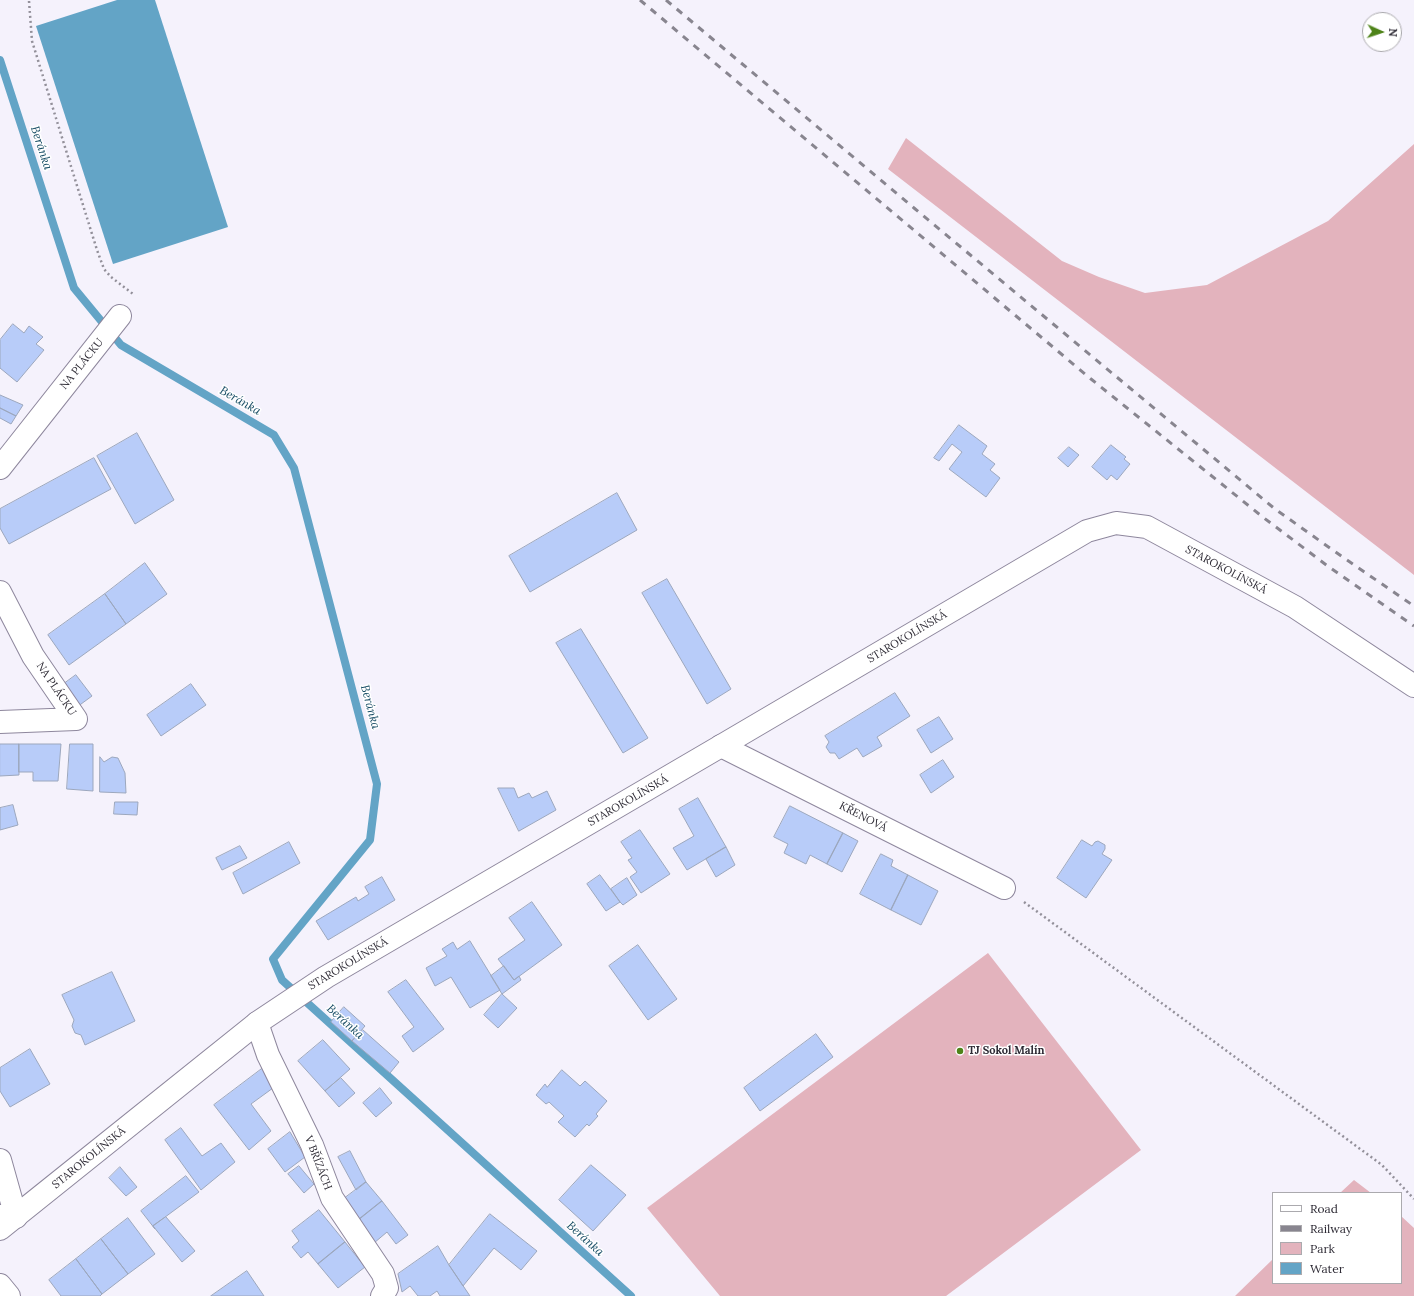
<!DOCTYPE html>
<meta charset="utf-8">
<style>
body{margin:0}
#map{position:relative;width:1414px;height:1296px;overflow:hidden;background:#f5f2fc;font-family:Lora,serif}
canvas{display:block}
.legend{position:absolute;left:1272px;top:1192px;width:130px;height:92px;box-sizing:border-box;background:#fff;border:1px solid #abaaae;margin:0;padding:5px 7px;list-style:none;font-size:12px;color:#2e2b35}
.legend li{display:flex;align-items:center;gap:8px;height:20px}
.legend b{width:20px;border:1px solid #abaaae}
.north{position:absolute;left:1362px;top:12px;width:40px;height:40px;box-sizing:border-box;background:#fff;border:1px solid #abaaae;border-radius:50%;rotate:93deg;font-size:11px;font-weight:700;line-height:16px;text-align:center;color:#2e2b35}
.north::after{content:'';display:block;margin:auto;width:14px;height:18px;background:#4e8319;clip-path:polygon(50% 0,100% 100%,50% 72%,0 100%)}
</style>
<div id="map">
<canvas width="1414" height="1296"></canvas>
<ul class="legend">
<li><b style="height:5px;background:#fff"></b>Road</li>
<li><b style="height:5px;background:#88858f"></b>Railway</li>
<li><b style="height:11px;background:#e3b3bd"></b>Park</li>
<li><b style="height:11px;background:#63a4c6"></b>Water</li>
</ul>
<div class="north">N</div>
</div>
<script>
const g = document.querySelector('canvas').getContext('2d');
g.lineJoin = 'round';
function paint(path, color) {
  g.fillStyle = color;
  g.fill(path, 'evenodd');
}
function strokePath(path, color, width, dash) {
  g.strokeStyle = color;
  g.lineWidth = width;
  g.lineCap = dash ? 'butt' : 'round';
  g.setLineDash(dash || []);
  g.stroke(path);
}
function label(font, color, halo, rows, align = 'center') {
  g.font = font + ' Lora,serif';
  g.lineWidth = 3;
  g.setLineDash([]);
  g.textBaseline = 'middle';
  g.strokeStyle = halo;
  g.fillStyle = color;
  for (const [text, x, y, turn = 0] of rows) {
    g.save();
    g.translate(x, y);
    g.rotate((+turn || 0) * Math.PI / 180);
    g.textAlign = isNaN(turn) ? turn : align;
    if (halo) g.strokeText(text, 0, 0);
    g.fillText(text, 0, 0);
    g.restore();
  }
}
paint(new Path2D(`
 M906 138 1062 261 1099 277 1145 293 1207 285 1328 221 1414 144V575L888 169Z
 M988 953 1141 1150 946 1296H720L647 1208Z
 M1354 1180 1371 1193H1340Z
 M1401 1216 1414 1228V1296H1235L1273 1259V1283H1401Z`), '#e3b3bd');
paint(new Path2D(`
 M117 0H155L228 227 113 264 36 26Z`), '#63a4c6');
strokePath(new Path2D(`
 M0 60 74 288 121 345 274 435 294 468 377 784 370 840 273 959 282 980 631 1296`), '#63a4c6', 8);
const building = new Path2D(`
 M13 324 24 333 29 326 43 337 36 344 44 350 17 382 0 368V340Z
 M0 395 23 405 16 416 0 408Z
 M0 408 16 416 11 424 0 418Z
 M959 425 987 446 982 454 995 464 990 470 1000 478 986 497 949 469 962 452 952 444 939 461 934 458Z
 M137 433 174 500 135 524 97 456Z
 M1111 445 1126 457 1124 459 1130 464 1117 480 1111 475 1107 480 1092 467Z
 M1069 447 1079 455 1068 467 1058 458Z
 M94 458 111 489 9 544 0 528V509Z
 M617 493 637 530 530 592 509 556Z
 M145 563 167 594 126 624 105 594Z
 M667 579 731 689 707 704 642 593Z
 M105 594 126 624 69 665 48 635Z
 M581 629 648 738 623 753 556 643Z
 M76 675 92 696 77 707 61 686Z
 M191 684 206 705 161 736 147 715Z
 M895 693 910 716 877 737 882 746 863 757 857 748 839 759 835 753H830L826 747 829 742 825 736Z
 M939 717 953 739 931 753 917 730Z
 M0 744H19V775L0 776Z
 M19 744H61L58 781H33V772H19Z
 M70 744H93V791L67 789Z
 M100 757 104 762 112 757 118 758 125 773 126 793 100 792Z
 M943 760 954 777 931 793 920 775Z
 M498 788H514L518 798 529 793 532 798 547 791 556 810 519 831Z
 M698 798 726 847 687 870 673 848 694 836 679 809Z
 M115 802H138L137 815 114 814Z
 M13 805 18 825 0 830V808Z
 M790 806 843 833 827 864 810 855 806 864 784 853 788 844 774 837Z
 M640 830 670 874 641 893 630 877 637 872 628 860 632 858 621 842Z
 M843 833 858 841 842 872 827 864Z
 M1082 840 1092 846 1095 842 1098 841 1105 845V849L1102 854 1112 860 1086 898 1057 878Z
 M289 842 300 863 243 894 233 873Z
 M240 846 247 858 222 870 216 858Z
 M726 847 735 865 716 877 706 859Z
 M881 854 893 860 891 866 908 875 891 910 860 894Z
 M600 875 620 902 606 911 587 884Z
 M908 875 938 891 921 925 891 910Z
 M382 877 395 900 328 940 316 921 356 897 358 901 369 894 365 887Z
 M627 878 637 895 623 905 620 902 611 889Z
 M532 902 562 945 514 980 498 959 525 940 509 918Z
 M470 941 500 990 470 1008 451 977 435 986 426 968 447 956 442 949 453 942 457 949Z
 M638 945 677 999 648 1020 609 966Z
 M504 966 514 980 519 976 521 980 502 994 491 976Z
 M112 972 135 1021 85 1045 81 1035 75 1033 72 1026 74 1020 62 995Z
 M406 980 444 1029 413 1052 402 1036 414 1027 388 992Z
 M502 994 517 1008 498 1028 484 1015Z
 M344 1007 365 1026 352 1041 331 1022Z
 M363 1030 399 1062 390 1073 352 1041Z
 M816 1034 833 1057 760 1111 744 1088Z
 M323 1040 350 1069 325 1091 298 1061Z
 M30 1049 50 1084 10 1107 0 1091V1068Z
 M263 1068 273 1088 251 1104 271 1131 249 1150 214 1105Z
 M562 1070 580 1086 585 1081 607 1101 596 1114 598 1116 589 1126 587 1124 575 1137 558 1122 564 1116 549 1102 546 1104 536 1095 545 1084 547 1087Z
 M341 1078 355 1093 339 1107 325 1091Z
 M380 1088 392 1103 376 1117 363 1103Z
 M181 1128 202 1156 221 1143 235 1162 201 1190 165 1140Z
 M290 1132 305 1157 285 1172 268 1149Z
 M350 1151 366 1182 356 1190 338 1157Z
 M591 1165 626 1195 593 1231 559 1200Z
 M299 1166 314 1184 304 1193 288 1174Z
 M120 1167 137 1187 126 1196 109 1178Z
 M186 1176 199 1192 153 1226 155 1229 141 1211Z
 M366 1182 382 1201 357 1221 341 1201Z
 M382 1201 408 1235 396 1244 387 1232 374 1243 357 1221Z
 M319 1210 345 1242 318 1264 308 1252 301 1258 292 1247 299 1241 292 1231Z
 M490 1214 537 1251 521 1270 494 1248 463 1286 449 1265Z
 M166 1217 195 1251 182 1262 153 1226Z
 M128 1218 155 1254 128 1274 101 1239Z
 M101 1239 128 1274 102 1294 76 1259Z
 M345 1242 365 1267 338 1288 318 1264Z
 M438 1246 449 1265 470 1296H440L437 1291 430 1296H418L410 1286 402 1292 398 1274Z
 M76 1259 102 1294 100 1296H61L49 1280Z
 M247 1271 264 1296H211Z`);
paint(building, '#b8ccf9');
strokePath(building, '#9ca7bd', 1);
const minor = new Path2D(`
 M0 468 120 316
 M0 592 33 656 76 719
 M0 722 76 719
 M721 746 1004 888
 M257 1023 268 1055 312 1145 332 1198 383 1274 387 1288 382 1296
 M0 1160 16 1217 0 1216
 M0 1285 9 1296`);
const tertiary = new Path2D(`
 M0 1229 257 1023 326 977 721 746 1087 531 1116 523 1147 527 1295 607 1414 686`);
strokePath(minor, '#8e879d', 24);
strokePath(tertiary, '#8e879d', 24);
strokePath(new Path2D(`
 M29 1 32 41 97 250 104 269 111 277 133 294
 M1024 902 1382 1165 1414 1199`), '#93909a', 2.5, [2, 3]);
strokePath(minor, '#fff', 22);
strokePath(tertiary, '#fff', 22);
strokePath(new Path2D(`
 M640 0 1091 379 1264 518 1329 567 1414 626
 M666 0 914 208 1275 509 1344 558 1414 606`), '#88858f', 3, [7, 7]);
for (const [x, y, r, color] of [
 [960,1051,4,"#4e8319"]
]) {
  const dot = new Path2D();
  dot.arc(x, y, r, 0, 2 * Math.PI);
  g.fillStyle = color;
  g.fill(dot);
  strokePath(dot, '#fff', 1.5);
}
label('11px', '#2e2b35', '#fff', [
 ["NA PLÁCKU",82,364,-51],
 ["STAROKOLÍNSKÁ",1226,570,28],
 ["STAROKOLÍNSKÁ",907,637,-31],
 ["NA PLÁCKU",56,689,56],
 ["STAROKOLÍNSKÁ",628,801,-30],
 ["KŘENOVÁ",863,817,27],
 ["STAROKOLÍNSKÁ",348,964,-31],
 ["STAROKOLÍNSKÁ",89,1158,-39],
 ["V BŘÍZÁCH",318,1163,69]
]);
label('bold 11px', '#2e2b35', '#fff', [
 ["TJ Sokol Malín",968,1051]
], 'left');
label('italic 12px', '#1b4f67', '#fff', [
 ["Beránka",41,148,72],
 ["Beránka",240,401,30],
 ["Beránka",370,707,75],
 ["Beránka",345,1022,42],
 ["Beránka",585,1239,42]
]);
</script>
